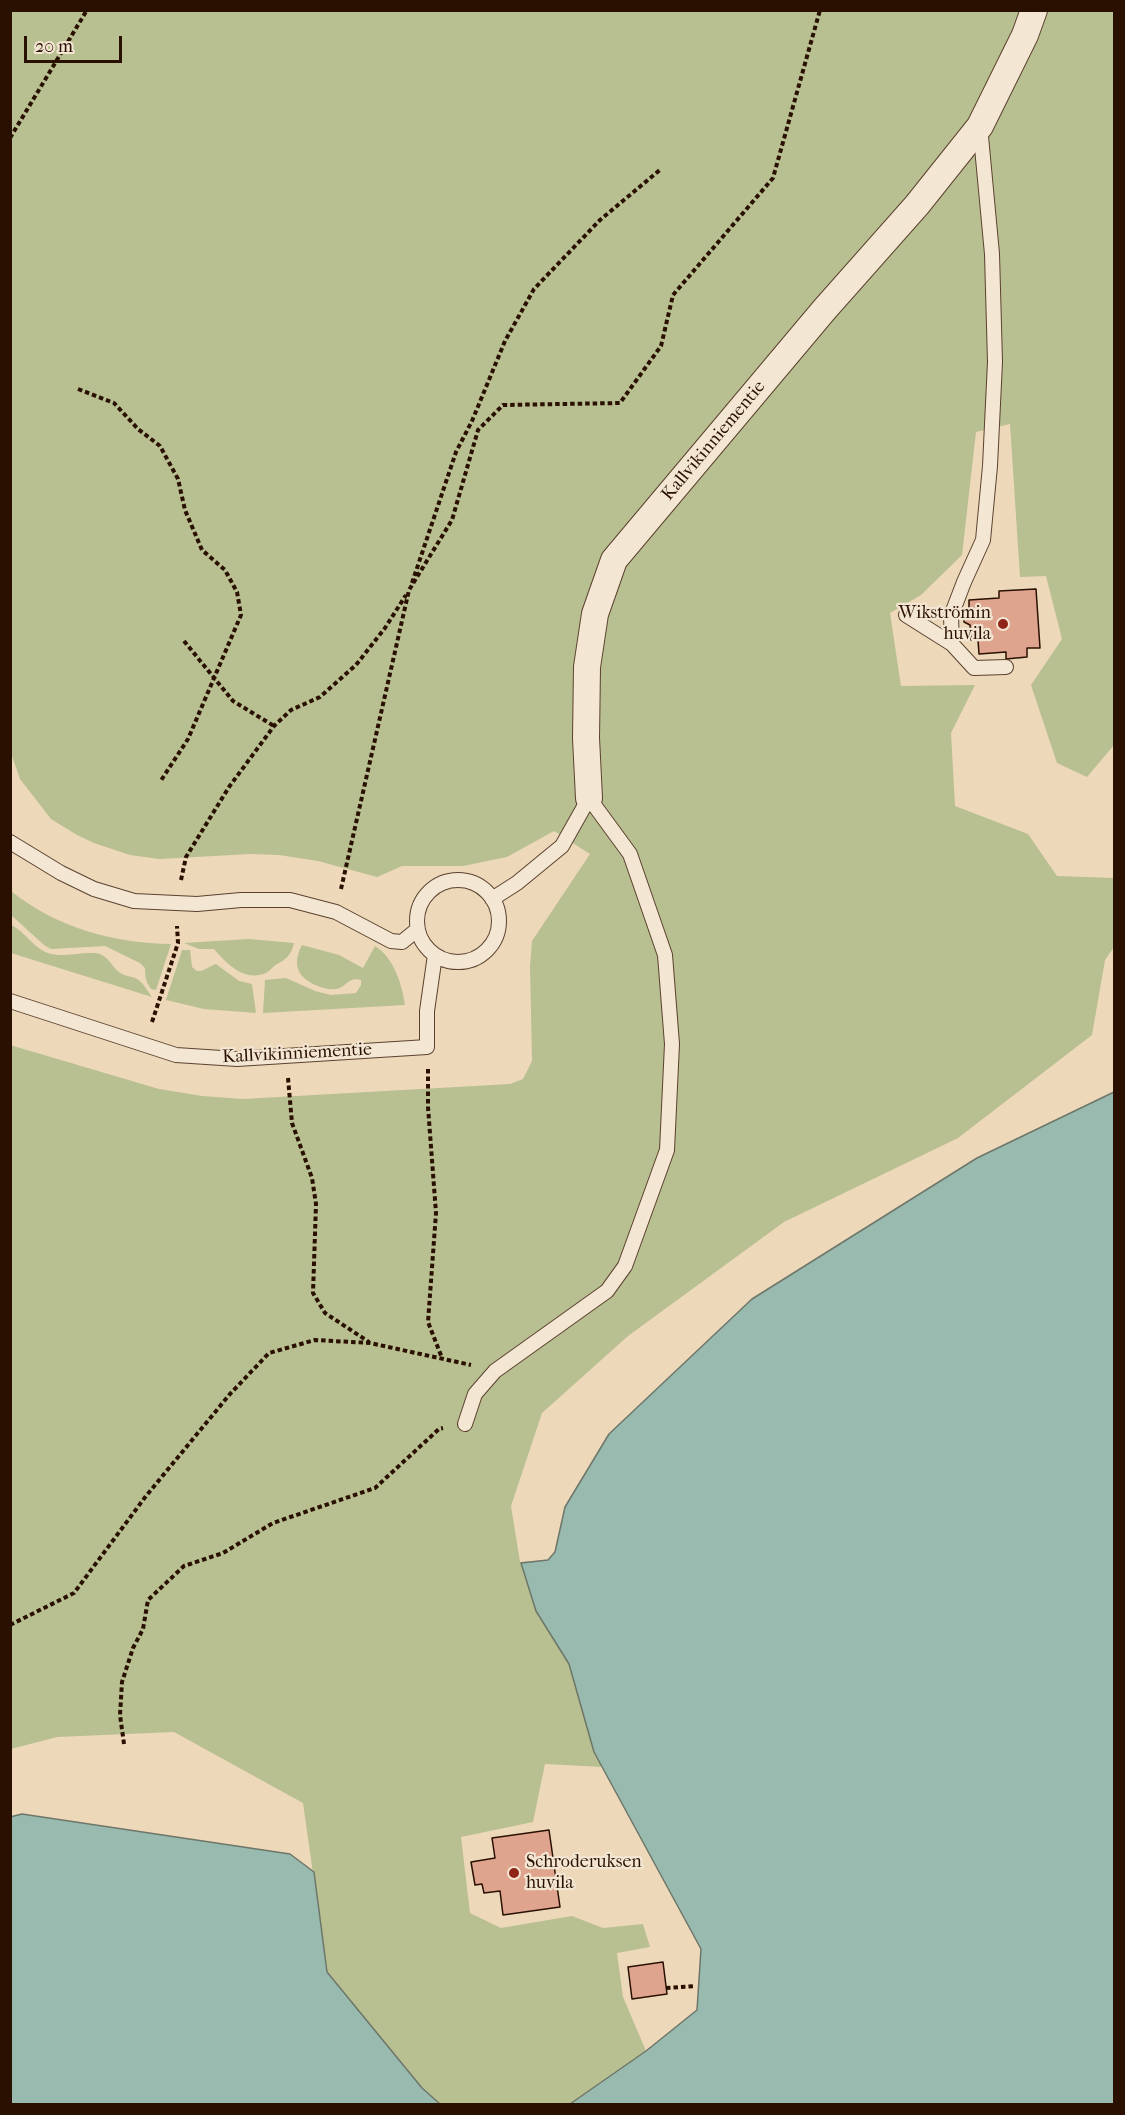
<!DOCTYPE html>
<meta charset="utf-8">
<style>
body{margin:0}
#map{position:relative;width:1125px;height:2115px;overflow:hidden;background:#edd8ba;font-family:"IM FELL French Canon",serif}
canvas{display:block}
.frame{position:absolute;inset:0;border:12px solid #2a1001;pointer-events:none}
.scale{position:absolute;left:24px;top:36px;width:98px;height:27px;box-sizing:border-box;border:3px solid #2a1001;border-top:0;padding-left:8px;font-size:18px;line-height:21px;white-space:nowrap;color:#2a1001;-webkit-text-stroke:4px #f3e6d2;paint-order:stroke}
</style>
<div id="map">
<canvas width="1125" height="2115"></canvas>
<div class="frame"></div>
<div class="scale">20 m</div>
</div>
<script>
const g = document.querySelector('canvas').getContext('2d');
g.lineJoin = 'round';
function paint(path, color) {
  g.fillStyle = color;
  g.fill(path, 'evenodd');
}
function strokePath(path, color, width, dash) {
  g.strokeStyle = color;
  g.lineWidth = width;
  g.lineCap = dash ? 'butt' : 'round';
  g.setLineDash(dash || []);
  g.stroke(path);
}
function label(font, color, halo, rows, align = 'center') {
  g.font = font + ' "IM FELL French Canon",serif';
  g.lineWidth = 4.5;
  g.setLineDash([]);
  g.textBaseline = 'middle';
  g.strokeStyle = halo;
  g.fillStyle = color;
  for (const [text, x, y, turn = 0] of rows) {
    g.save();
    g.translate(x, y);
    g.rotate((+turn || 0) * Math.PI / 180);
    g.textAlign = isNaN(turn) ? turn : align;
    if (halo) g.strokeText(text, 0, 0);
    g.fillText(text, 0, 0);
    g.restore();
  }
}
paint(new Path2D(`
 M11 11H1114V745L1087 777 1057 763 1031 685 1062 639 1046 576 1020 577 1010 424 976 432 962 555 921 595 890 613 901 686 975 685 951 733 955 806 1028 834 1057 876 1114 878V947L1105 960 1092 1035 958 1138 784 1222 628 1336 542 1413 511 1506 520 1562 548 1560 555 1552 594 1752 603 1767 545 1764 533 1822 461 1837 470 1913 501 1928 572 1916 603 1928 643 1924 650 1947 617 1953 623 1997 646 2051 570 2104H440L422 2088 327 1972 303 1803 174 1732 57 1737 11 1749 10 1045 159 1089 202 1096 243 1099 510 1084 523 1079 532 1061 530 966 532 941 590 854 554 831 507 857 463 866H402L377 877 318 861 279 855 250 854 159 859 130 855 94 843 77 835 51 819 20 779 11 753Z
 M11 891C57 928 113 943 171 944L156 990 151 989C146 982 145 977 145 968L140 963 105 946 51 949 44 945 11 915Z
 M11 925C25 931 33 948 48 953 63 958 79 952 94 953 107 953 111 966 119 972 125 977 132 976 137 979 143 982 148 992 152 997L11 953Z
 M249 939 294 943C291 955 287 959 277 964 273 966 270 971 266 973 244 982 227 964 214 949H199L184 943Z
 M302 945 339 955 363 968 375 946C394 958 402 984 405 1005L263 1013 265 980 286 978 315 991 331 995 356 993 361 985V980C348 976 347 987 336 989 330 990 323 988 318 986 297 978 292 964 302 945Z
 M182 950H190L192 967 197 971C204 972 209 966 216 964L239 981 252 984 256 1013 204 1009 166 1000Z`), '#b8bf90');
const water = new Path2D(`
 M1114 1092V2104H570L646 2051 697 2010 701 1949 594 1752 569 1664 536 1611 521 1563 548 1560 555 1552 565 1507 609 1434 752 1299 977 1158Z
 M22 1814 290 1854 314 1872 327 1972 422 2088 440 2104H11L10 1817Z`);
paint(water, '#99baaf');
strokePath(water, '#6d7669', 1.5);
const building = new Path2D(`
 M1036 589 1040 648H1027V657L1006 659V652L979 654 978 640H971L970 625 964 622V614L969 609V600L999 598V591Z
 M549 1830 560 1907 503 1915 500 1891 484 1893 482 1884 475 1885 471 1862 495 1858 492 1838Z
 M663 1962 667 1994 632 1999 628 1967Z`);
paint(building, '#dea48e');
strokePath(building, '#2a1001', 1.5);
const lane = new Path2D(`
 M980 126 992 254 995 362 990 466 983 540 964 582 951 616 952 644 974 668 1006 667
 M906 615 952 644
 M10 842 61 873 94 889 134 901 197 904 241 900H290L336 912 391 941 402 942 418 929
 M417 921a41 41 0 1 1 82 0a41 41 0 1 1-82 0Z
 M10 1001 176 1055 237 1059 427 1047V1011L435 955
 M465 1424 475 1394 495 1371 607 1291 625 1266 667 1150 672 1044 665 955 630 854 589 798 562 846 517 883 492 899`);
const street = new Path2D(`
 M589 798 586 738 587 667 595 614 614 560 824 310 917 205 980 126 1025 35 1034 10`);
strokePath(lane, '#5b422f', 16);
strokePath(street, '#5b422f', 28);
strokePath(new Path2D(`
 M10 138 87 10
 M78 389 114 403 138 429 160 446 178 479 185 510 202 550 225 570 237 592 241 615 188 739 160 782
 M412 583 456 452 472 421 505 341 534 289 600 220 661 169
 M184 641 233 701 274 726
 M181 880 186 857 229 787 274 726 291 710 320 697 356 665 385 628 406 595
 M341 889 409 590 452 520 478 430 503 405 620 403 661 346 673 295 773 178 820 10
 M152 1022 178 943 177 926
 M428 1069V1107L436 1213 428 1322 442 1358
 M288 1078 292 1123 312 1178 316 1204 313 1293 325 1313 369 1342
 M10 1625 74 1593 146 1496 230 1394 269 1353 315 1340 370 1343 471 1365
 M124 1744 120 1715 122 1682 133 1648 143 1629 148 1600 184 1566 223 1553 273 1523 375 1488 439 1429 443 1428
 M666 1988 695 1986`), '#2a1001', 4, [4.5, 3]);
strokePath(lane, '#f3e6d2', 14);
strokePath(street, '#f3e6d2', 26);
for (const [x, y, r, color] of [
 [1003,624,6,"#8f2418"],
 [514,1873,6,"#8f2418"]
]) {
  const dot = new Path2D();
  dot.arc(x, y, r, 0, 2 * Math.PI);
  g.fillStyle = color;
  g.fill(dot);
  strokePath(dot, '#f3e6d2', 2);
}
label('18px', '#2a1001', '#f3e6d2', [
 ["Kallvikinniementie",714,441,-50],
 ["Kallvikinniementie",297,1054,-3]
]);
label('18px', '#2a1001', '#f3e6d2', [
 ["Wikströmin",991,614],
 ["huvila",991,635],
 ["Schroderuksen",526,1863,"left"],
 ["huvila",526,1884,"left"]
], 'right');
</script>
